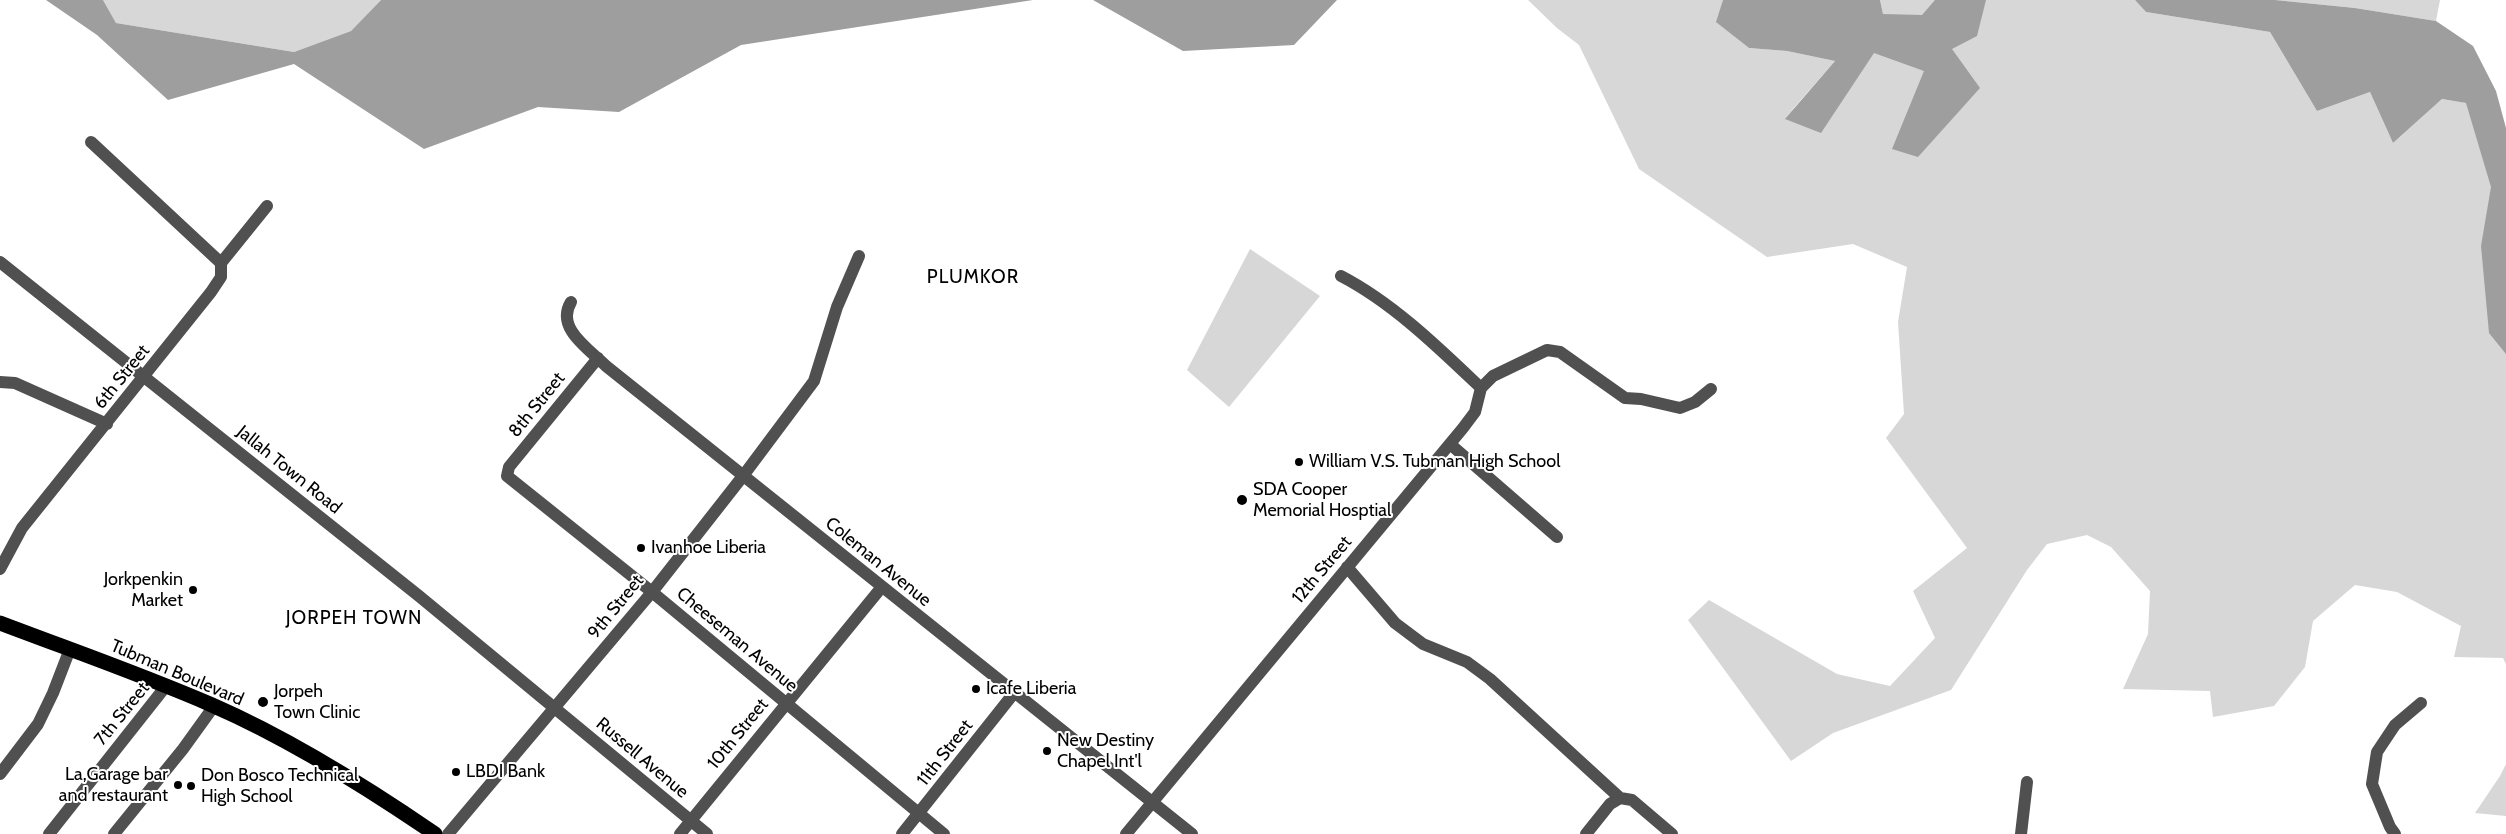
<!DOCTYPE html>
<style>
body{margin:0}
canvas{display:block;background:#fff}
</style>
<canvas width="2506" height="834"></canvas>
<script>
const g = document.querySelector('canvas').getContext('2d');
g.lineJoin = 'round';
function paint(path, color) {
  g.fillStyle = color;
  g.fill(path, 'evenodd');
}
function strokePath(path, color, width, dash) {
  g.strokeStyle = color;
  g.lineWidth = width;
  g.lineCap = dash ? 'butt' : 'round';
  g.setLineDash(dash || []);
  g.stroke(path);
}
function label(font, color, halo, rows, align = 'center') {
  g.font = font + ' Cabin,sans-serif';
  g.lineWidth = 4;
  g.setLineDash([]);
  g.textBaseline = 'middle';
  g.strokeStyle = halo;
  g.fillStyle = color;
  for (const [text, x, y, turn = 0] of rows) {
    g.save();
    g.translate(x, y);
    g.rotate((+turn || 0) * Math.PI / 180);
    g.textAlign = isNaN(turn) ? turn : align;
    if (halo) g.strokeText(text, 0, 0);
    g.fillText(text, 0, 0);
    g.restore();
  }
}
paint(new Path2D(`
 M103 0H381L351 31 294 52 116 23Z
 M1528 0H1723L1717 22 1749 48 1787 51 1835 61 1785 118 1883 14 1880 0H2135L2146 12 2270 32 2317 111 2370 92 2393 143 2442 99 2466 103 2506 128V664L2503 658 2454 657 2461 626 2397 592 2355 585 2313 621 2305 667 2274 706 2213 717 2210 691 2123 689 2148 634 2150 591 2111 547 2087 535 2047 544 2027 570 1951 690 1833 733 1791 761 1688 620 1709 600 1837 674 1890 686 1935 638 1913 591 1967 548 1886 438 1904 414 1898 322 1907 267 1853 244 1767 257 1639 169 1579 45 1557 28Z
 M2275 0H2440L2436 21 2355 8Z
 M1250 249 1320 296 1229 407 1187 370Z
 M2506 764V816L2475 813 2500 776Z`), '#d7d7d7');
paint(new Path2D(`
 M46 0H103L116 23 294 52 351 31 381 0H1033L741 45 619 112 538 107 424 149 294 64 168 100 97 35Z
 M1093 0H1337L1294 45 1183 51Z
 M1723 0H1880L1883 14 1922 15 1935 0H1986L1977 36 1952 49 1980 88 1918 157 1892 149 1924 71 1874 53 1821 133 1785 119 1835 61 1787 51 1749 48 1716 22Z
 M2135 0H2275L2355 8 2436 21 2473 46 2496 91 2506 128V354L2489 333 2481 246 2491 187 2466 103 2442 99 2393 143 2370 92 2317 111 2270 32 2146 12Z`), '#9e9e9e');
strokePath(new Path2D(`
 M91 142 221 263
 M0 262 419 596 707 834
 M1341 276C1393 303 1439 348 1481 388
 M571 302C555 328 589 349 606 366L1192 834
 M598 358 509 467 507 476 652 592 944 834
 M0 382 15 383 107 424
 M1450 444 1557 537
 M1347 567 1395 623 1423 644 1467 662 1490 679 1620 798
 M0 569 22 528 211 292 221 277V263L267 206
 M0 774 38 724 53 693 70 649
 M1620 798 1632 800 1672 834
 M49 834 166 686
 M114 834 183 749 214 706
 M448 834 652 592 743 476 814 381 837 307 859 256
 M680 834 881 588
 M902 834 1014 693
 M1126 834 1463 428 1475 412 1481 388 1493 376 1547 350 1560 352 1625 398 1641 399 1680 408 1695 402 1711 389
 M1586 834 1610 804 1620 798
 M2021 834 2027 782
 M2395 834 2390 827 2372 784 2377 752 2395 725 2421 703`), '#505050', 12);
strokePath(new Path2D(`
 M0 623C71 650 143 675 212 705 290 739 365 786 435 834`), '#000', 15);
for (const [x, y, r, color] of [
 [1299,462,5,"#000"],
 [1242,500,6,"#000"],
 [641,548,5,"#000"],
 [193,590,5,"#000"],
 [976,689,5,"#000"],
 [263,702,6,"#000"],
 [1047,751,5,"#000"],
 [456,772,5,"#000"],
 [178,785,5,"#000"],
 [191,786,5,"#000"]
]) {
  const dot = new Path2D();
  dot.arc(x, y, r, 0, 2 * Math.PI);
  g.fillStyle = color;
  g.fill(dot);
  strokePath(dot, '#fff', 2);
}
label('18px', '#000', '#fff', [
 ["6th Street",122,377,-51],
 ["8th Street",537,405,-51],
 ["Jallah Town Road",289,470,39],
 ["Coleman Avenue",878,562,39],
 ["12th Street",1322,570,-50],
 ["9th Street",616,607,-51],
 ["Cheeseman Avenue",737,640,40],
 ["Tubman Boulevard",177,673,23],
 ["7th Street",122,714,-51],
 ["10th Street",738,734,-51],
 ["11th Street",945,753,-52],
 ["Russell Avenue",642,758,40]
]);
label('18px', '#000', '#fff', [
 ["William V.S. Tubman High School",1309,462],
 ["SDA Cooper",1253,490],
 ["Memorial Hosptial",1253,511],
 ["Ivanhoe Liberia",651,548],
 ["Jorkpenkin",183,580,"right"],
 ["Market",183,601,"right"],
 ["Icafe Liberia",986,689],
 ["Jorpeh",274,692],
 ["Town Clinic",274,713],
 ["New Destiny",1057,741],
 ["Chapel Int'l",1057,762],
 ["LBDI Bank",466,772],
 ["La,Garage bar",168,775,"right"],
 ["and restaurant",168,796,"right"],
 ["Don Bosco Technical",201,776],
 ["High School",201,797]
], 'left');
g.letterSpacing = '1px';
label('19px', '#000', '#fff', [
 ["PLUMKOR",973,277],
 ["JORPEH TOWN",354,618]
]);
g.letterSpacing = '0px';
</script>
